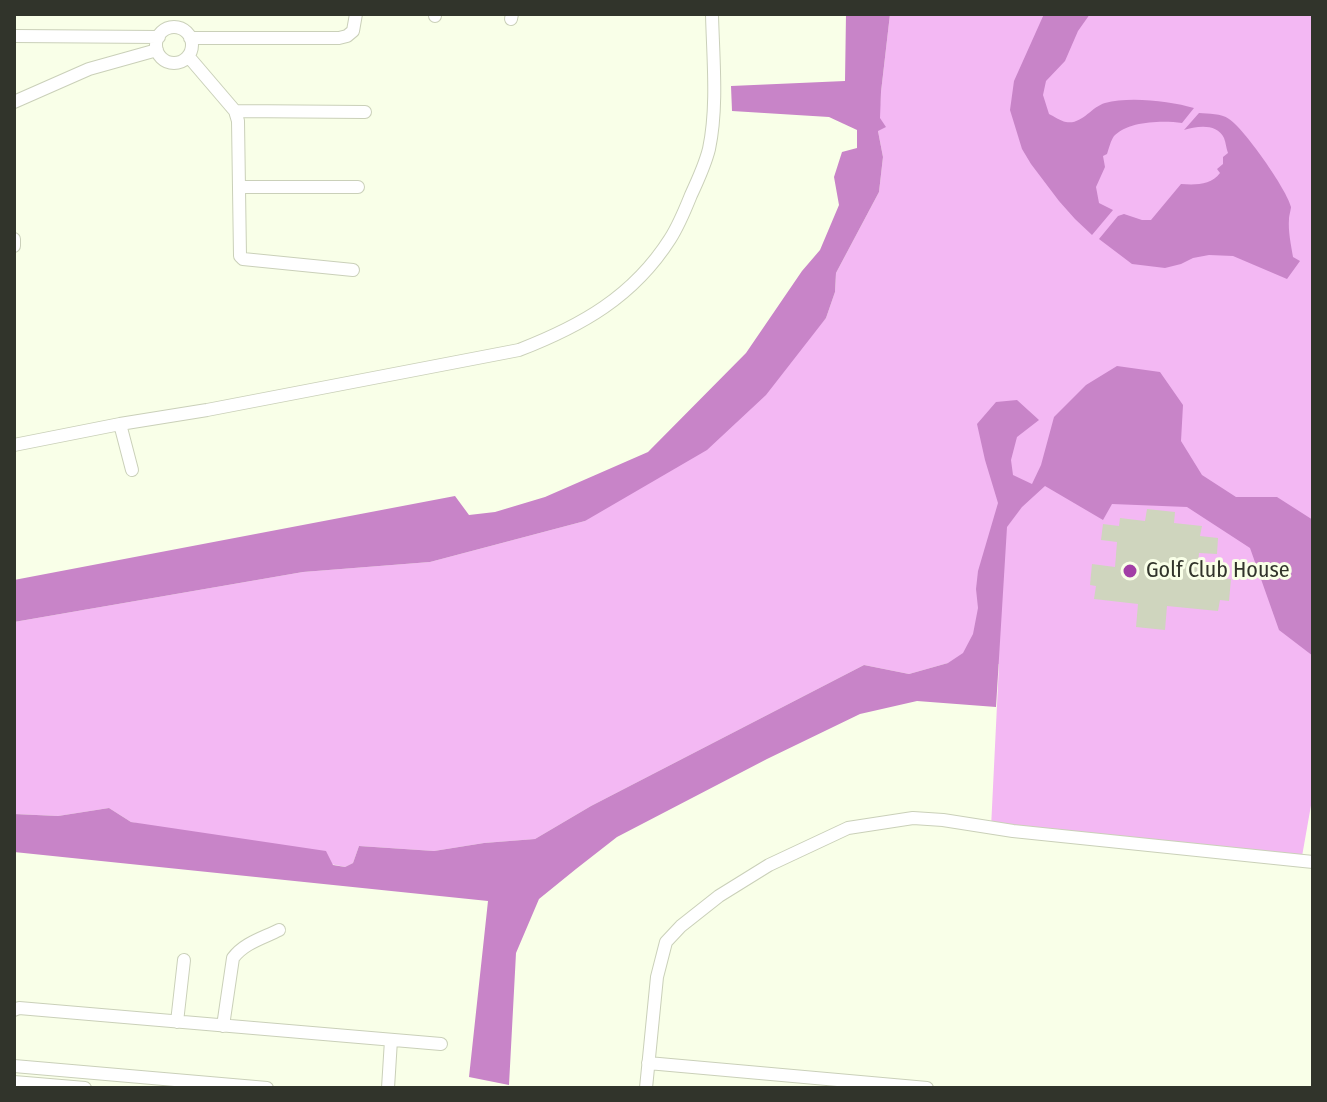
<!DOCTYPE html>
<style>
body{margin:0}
#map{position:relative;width:1327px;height:1102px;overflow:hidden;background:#f9ffe8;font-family:"Fira Sans Condensed",sans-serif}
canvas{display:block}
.frame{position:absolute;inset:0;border:16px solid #31342b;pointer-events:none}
</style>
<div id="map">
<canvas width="1327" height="1102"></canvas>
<div class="frame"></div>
</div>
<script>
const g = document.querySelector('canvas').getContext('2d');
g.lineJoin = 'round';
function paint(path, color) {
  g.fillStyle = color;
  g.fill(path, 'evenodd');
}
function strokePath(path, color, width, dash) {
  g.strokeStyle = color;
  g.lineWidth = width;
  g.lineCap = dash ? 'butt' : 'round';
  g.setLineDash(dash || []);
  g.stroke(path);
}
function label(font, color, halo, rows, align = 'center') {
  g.font = font + ' "Fira Sans Condensed",sans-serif';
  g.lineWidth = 6;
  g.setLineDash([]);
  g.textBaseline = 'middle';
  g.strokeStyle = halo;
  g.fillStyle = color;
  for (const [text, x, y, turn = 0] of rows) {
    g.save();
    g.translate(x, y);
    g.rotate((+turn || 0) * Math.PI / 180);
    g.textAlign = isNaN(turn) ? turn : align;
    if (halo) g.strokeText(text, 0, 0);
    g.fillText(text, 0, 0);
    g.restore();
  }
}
paint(new Path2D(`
 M890 14H1313V794L1301 862 991 828 999 664 948 663 909 674 864 665 591 806 535 839 484 843 434 851 359 846 353 863 345 867 131 822 109 808 58 816 14 814V622L303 572 430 562 585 521 816 329 826 318 835 292 836 273 879 192 883 157 878 131 881 92Z`), '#f3b8f3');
paint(new Path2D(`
 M846 14H890L881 92 880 118 886 127 878 131 883 157 879 192 836 273 835 292 826 318 766 395 707 450 585 521 430 562 303 572 14 622V580L455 496 469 515 495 512 545 497 648 452 746 353 802 271 820 250 839 205 834 177 842 152 857 148V130L829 117 732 111 731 86 845 81Z
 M1044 14H1090L1078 31 1065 61 1046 81 1043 95 1049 114C1054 116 1060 121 1066 122 1082 125 1091 107 1105 103 1129 96 1171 101 1194 108L1182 123C1163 120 1128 121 1114 136 1111 140 1109 148 1107 154L1103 156 1105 167 1096 187 1099 203 1113 210 1092 235 1075 219 1059 201 1031 164 1022 149 1010 110 1014 81Z
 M1199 113C1209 114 1221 113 1229 119 1243 127 1288 191 1291 207 1291 209 1289 216 1289 219 1288 232 1291 244 1293 257L1300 261 1287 279 1233 256 1209 255 1193 258 1181 264 1165 268 1132 264 1099 239 1118 216 1124 214 1142 220H1151L1181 184C1196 185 1211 185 1220 173L1217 169 1223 164V157L1228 153C1226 148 1226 143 1224 138 1217 123 1197 126 1184 130Z
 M1117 366 1160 372 1183 405 1181 441 1202 475 1236 497H1277L1313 520V656L1279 630 1250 548 1187 507 1112 504 1103 520 1045 486 1022 507 1007 527 996 707 917 701 860 714 767 759 617 837 576 869 539 899 516 953 509 1085 469 1077 488 901 14 852V814L58 816 109 808 131 822 326 851 333 865 345 867 353 863 359 846 434 851 484 843 535 839 591 806 864 665 909 674 948 663 963 653 973 634 978 608 976 589 978 571 998 503 985 460 977 424 996 402 1017 400 1039 420 1017 437 1011 460 1013 475 1032 484 1041 465 1054 417 1086 385Z`), '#c884c8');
paint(new Path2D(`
 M1147 509 1175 512 1174 523 1202 526 1200 536 1218 538 1217 554 1199 553 1197 576 1231 579 1229 601 1220 600 1218 611 1167 606 1165 630 1136 627 1138 604 1094 599 1096 586 1090 585 1092 564 1115 567 1117 542 1101 540 1103 524 1119 526 1120 518 1145 521Z`), '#cfd5be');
const street = new Path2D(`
 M435 14V16
 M511 19 512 14
 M156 45a18 18 0 1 1 36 0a18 18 0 1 1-36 0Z
 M14 36 159 37
 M190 38H339L347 36 353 31 356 14
 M188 56 235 111 238 121 240 256 243 259 353 270
 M14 102 89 69 157 50
 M235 111 365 112
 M240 187H358
 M14 239V246
 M120 424 132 470
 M14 445 120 424 207 410 519 350C581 326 633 297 670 239 679 225 685 210 691 195 698 180 705 165 709 149 718 106 713 58 712 14
 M14 1010 19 1008 441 1044
 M177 1022 184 960
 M223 1026 233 958C244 943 263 938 279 930
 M648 1063 927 1088
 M14 1066 267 1088
 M14 1082 85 1088
 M388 1088 391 1040
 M646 1088 657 977 666 942 681 926 719 896 769 865 848 828 913 818 943 820 1013 831 1313 862`);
strokePath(street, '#cad0b9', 14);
strokePath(street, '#fff', 12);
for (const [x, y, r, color] of [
 [1130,571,8,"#a23fa6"]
]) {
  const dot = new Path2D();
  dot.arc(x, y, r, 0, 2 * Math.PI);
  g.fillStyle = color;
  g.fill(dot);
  strokePath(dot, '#f9ffe8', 3);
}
label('22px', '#31342b', '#f9ffe8', [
 ["Golf Club House",1146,571]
], 'left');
</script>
